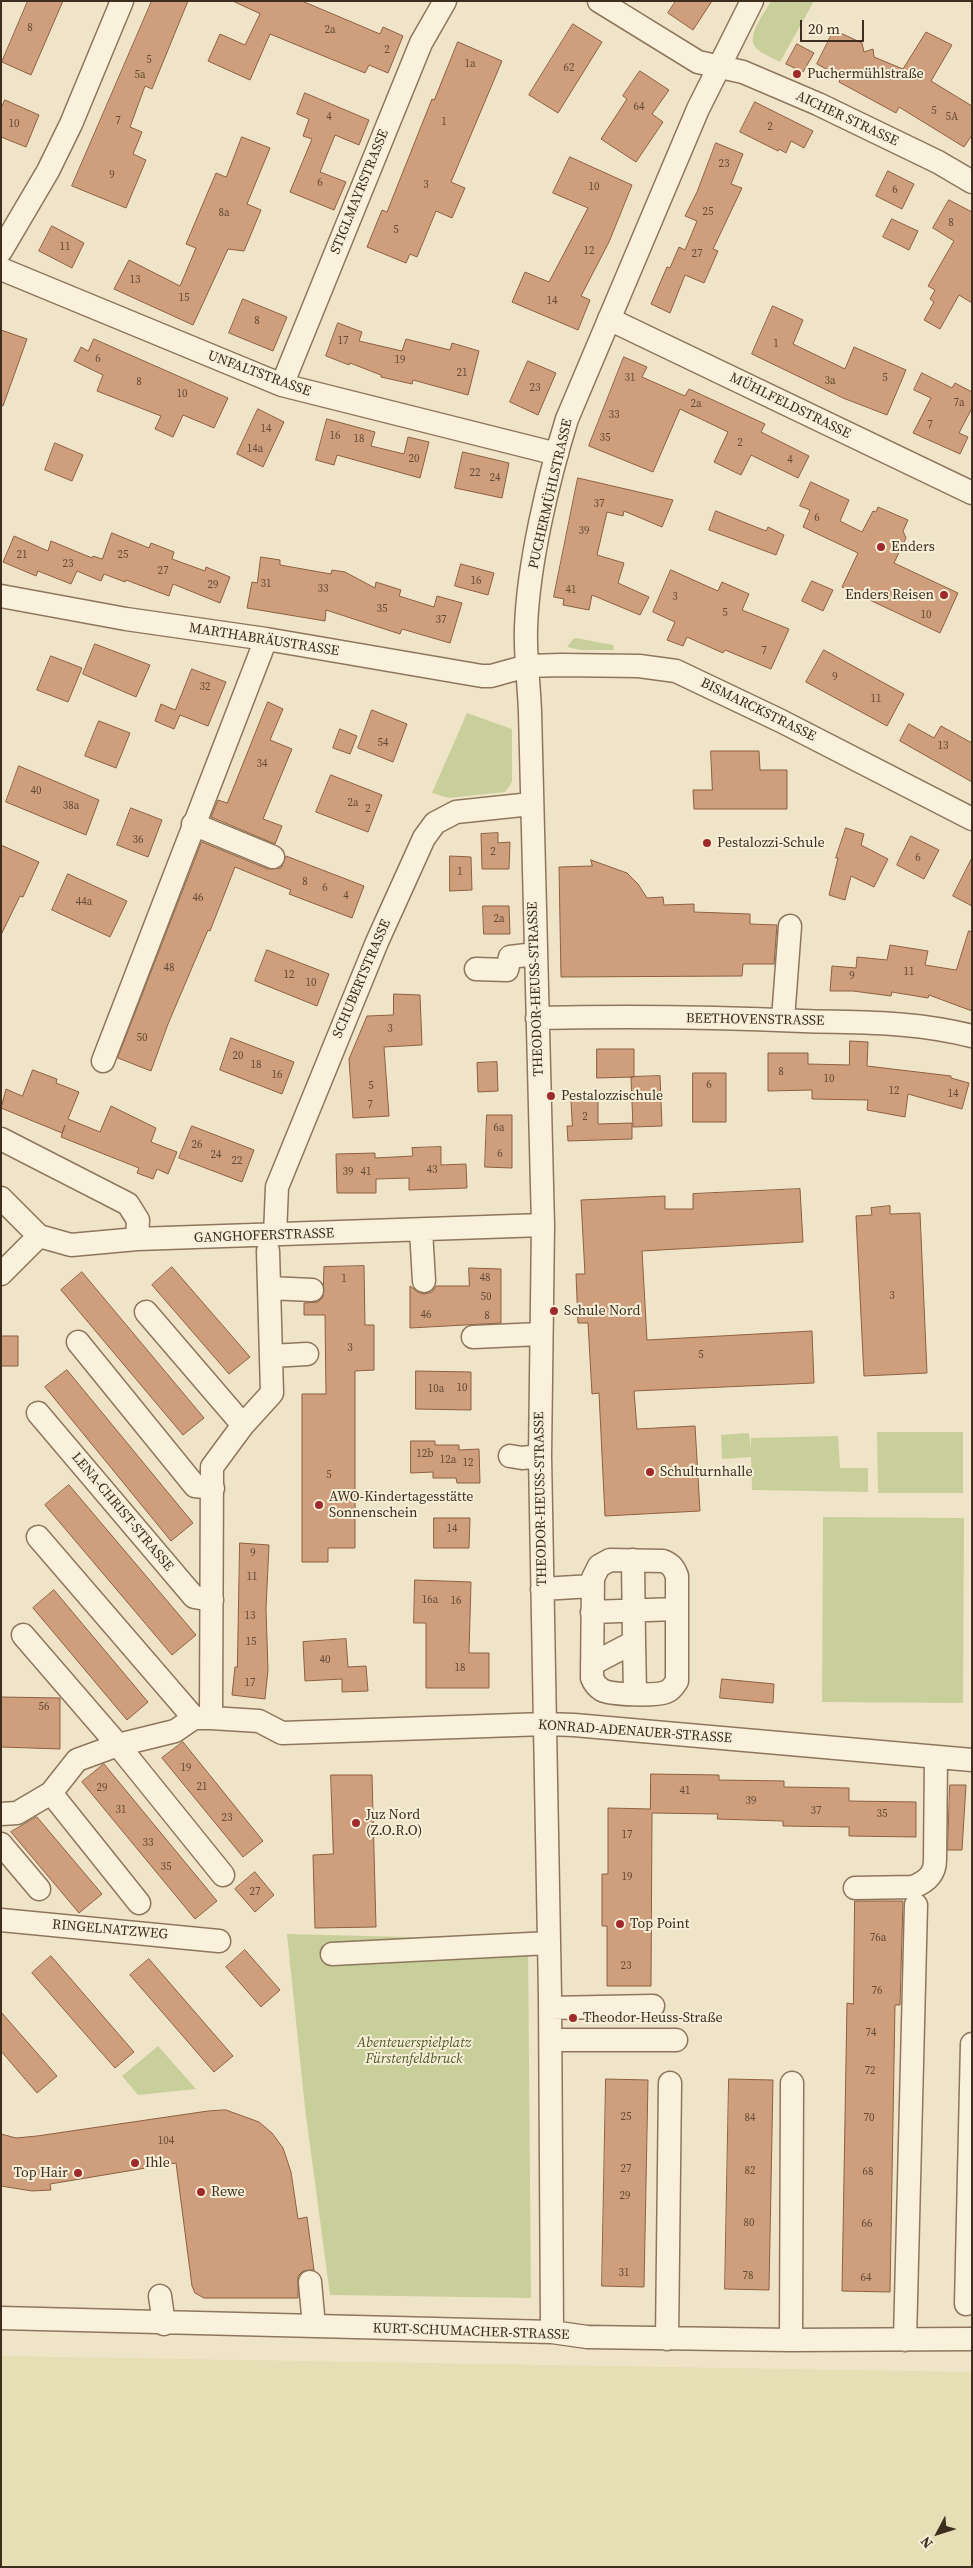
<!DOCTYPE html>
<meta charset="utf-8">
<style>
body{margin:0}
#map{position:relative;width:973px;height:2568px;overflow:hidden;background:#f0e4c8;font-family:"Source Serif 4",serif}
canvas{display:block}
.frame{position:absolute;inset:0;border:2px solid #3d2e20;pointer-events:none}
.north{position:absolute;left:913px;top:2508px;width:50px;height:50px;-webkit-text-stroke:4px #f7eed8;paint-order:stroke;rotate:230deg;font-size:14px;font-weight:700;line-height:20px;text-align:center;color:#3d2e20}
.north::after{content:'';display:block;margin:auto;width:18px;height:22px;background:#3d2e20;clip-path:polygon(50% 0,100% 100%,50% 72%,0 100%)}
.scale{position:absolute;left:800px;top:20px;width:64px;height:22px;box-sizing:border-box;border:2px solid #3d2e20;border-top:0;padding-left:6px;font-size:15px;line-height:18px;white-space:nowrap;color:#3d2e20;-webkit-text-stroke:4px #f7eed8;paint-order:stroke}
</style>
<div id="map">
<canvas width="973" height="2568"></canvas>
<div class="frame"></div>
<div class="north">N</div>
<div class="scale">20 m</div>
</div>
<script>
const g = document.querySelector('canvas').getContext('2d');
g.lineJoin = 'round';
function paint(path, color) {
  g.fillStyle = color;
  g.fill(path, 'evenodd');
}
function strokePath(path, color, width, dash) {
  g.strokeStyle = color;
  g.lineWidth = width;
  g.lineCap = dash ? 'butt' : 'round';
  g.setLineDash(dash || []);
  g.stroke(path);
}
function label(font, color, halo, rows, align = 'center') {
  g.font = font + ' "Source Serif 4",serif';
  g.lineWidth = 4;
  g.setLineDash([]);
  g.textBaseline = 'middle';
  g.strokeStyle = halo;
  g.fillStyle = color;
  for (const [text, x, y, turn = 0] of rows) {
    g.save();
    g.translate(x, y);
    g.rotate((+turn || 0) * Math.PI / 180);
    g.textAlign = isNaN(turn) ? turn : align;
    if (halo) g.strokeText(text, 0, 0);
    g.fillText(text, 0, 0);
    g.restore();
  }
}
paint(new Path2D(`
 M1 2356 972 2372V2567H1Z`), '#e6deb5');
paint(new Path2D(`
 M771 1H814L780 62C773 58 762 54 756 48 745 37 765 12 771 1Z
 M576 638 613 645 614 650H581L567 647 573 639Z
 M467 713 512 729V782L505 792 449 798 432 793Z
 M877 1432H963V1493H878Z
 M749 1433 751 1450V1438L838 1436 840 1468H868V1492L752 1490 751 1457 722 1459 721 1435Z
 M823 1517 964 1518 963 1703 822 1702Z
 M287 1934 528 1940 531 2298 330 2295 305 2108Z
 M158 2046 196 2089 138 2095 122 2076Z`), '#c9cf9b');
const building = new Path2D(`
 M28 1H63L31 75 2 62Z
 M152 1H188L152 89 145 86 130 127 142 132 133 154 146 160 126 208 72 186Z
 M233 1H302L380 34 383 27 403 36 388 73 369 65 365 73 270 34 250 80 208 61 220 34 245 45 260 14Z
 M676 1H712L693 30 668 13Z
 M573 24 602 42 558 113 529 95Z
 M834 30 862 43 864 52 873 49 874 57 903 69 926 32 952 45 931 81 972 106V135L964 147 899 107 896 113 839 82 841 77 817 64Z
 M458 42 502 61 451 182 465 188 452 218 436 211 417 257 410 254 406 263 367 247 382 210 387 212 432 99 434 100Z
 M797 44 814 53 803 72 786 64Z
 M640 71 669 90 652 114 663 122 636 162 601 139 627 99 623 96Z
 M305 93 369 120 359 145 335 135 320 172 346 182 334 210 290 192 312 139 303 136 309 119 297 114Z
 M5 100 39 115 26 147 1 137V109Z
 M755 102 813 131 804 148 791 141 786 153 779 149 778 151 740 132Z
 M242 137 270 148 247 204 261 210 244 251 228 249 193 325 114 289 129 260 180 286 196 248 186 244 216 173 226 177Z
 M716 143 743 154 731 184 742 188 713 249 718 251 704 283 685 275 670 313 651 304 667 267 670 268 679 247 685 250 697 221 685 216 697 192Z
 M570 157 632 185 609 242 581 296 590 300 578 330 512 302 525 272 549 282 588 208 553 193Z
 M888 171 914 184 902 209 876 196Z
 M949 200 972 212V303L959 295 940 329 924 320 934 302 930 299 935 290 928 286 954 241 933 228Z
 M892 219 918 231 909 250 883 237Z
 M52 226 84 243 72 268 39 251Z
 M243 299 287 317 273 351 229 333Z
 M773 306 803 320 793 344 845 369 854 347 906 370 887 415 843 398 752 354Z
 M338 323 362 332 359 341 402 351 406 339 450 350 452 343 479 351 468 395 413 380 412 384 381 377V375L350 363 349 365 326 356Z
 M1 330 27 339 3 406 1 405Z
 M94 339 228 398 214 428 183 415 173 437 155 429 161 416 97 391 103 375 74 361 81 347 88 351Z
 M624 357 647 367 642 377 685 396 689 389 765 424 761 432 809 456 798 478 751 455 741 475 714 462 728 432 680 409 653 472 589 446Z
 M528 361 556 373 538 415 510 402Z
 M922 373 952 388 955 383 972 392V408L959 433 968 437 960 454 913 433 931 398 914 390Z
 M258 409 284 422 263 467 237 454Z
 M327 419 375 432 371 446 404 454 408 437 429 442 420 478 337 455 334 465 316 460Z
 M55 443 83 455 72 481 45 470Z
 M463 452 509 463 502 498 455 488Z
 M578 478 673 500 662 527 624 511 623 516 607 512 597 555 624 563 618 583 649 597 640 615 592 595 589 610 563 605 564 599 554 597Z
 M811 482 849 500 840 521 862 532 873 511 876 512 878 507 908 520 903 531 906 538 894 563 958 593 940 633 842 587 858 553 803 527 810 510 800 506Z
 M716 511 766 531 768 527 784 535 776 555 709 530Z
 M112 533 149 548 151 543 174 552 172 559 205 571 206 567 230 577 220 603 173 584 169 596 126 580 125 582 104 574 101 581 77 571 71 584 38 571 36 576 3 562 14 536 48 551 51 541 92 558 93 556 102 559Z
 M261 557 280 560V565L331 574 332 570 345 572 375 588 376 582 401 590 399 596 434 607 437 596 462 603 450 643 402 629 400 634 326 610 325 621 247 608 252 582 257 583Z
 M461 564 494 573 488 595 455 586Z
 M671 570 718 591 722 582 749 594 742 610 789 629 771 669 725 650 723 653 687 637 683 646 667 640 675 622 653 612Z
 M812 581 833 590 823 611 802 601Z
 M95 644 150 665 136 697 83 674Z
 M824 650 904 694 887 726 806 682Z
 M51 656 82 668 68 702 37 690Z
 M192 669 226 682 208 726 180 715 174 729 155 721 161 704 175 710Z
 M268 702 283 709 270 740 292 749 263 819 282 826 275 844 211 817 218 800 227 803Z
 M372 710 407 724 393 762 358 748Z
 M99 721 130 733 116 768 85 756Z
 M909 724 934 738 941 726 972 743V782L900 741Z
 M340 729 357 736 350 754 333 748Z
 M711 751H759L760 770H787V809H694L693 790H712Z
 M19 766 99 800 86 835 6 802Z
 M331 775 382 795 368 832 316 812Z
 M131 808 162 820 148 857 117 845Z
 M846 828 864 834 861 845 888 859 874 887 851 876 845 900 829 895 838 858H836Z
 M498 833V843L510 842 509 869H482L481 834Z
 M911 836 939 850 924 879 897 865Z
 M202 842 268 869 281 868 286 856 364 886 352 918 289 894 291 890 235 867 210 931 208 930 168 1024 151 1071 118 1058Z
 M1 845 39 862 23 897 20 896 1 935Z
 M450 856 471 857 472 890 450 891Z
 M972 858V906L953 896Z
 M591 860 627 873 638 884 647 898 663 897 664 905 694 904V912L750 914V924L777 925 774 964H743L742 976 561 977 559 867 592 866Z
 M68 874 127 901 110 937 52 910Z
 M483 906H509L510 934H484Z
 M969 931 972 932V1011L929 995 928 998 892 992 891 996 853 991H830L832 966 856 968 857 957 887 960 890 945 928 951 925 965 956 970Z
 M267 950 329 974 317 1006 255 981Z
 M394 994 420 995 422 1045 384 1047 389 1116 353 1118 349 1059 367 1016 393 1015Z
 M231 1038 294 1062 282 1094 220 1070Z
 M850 1041 868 1042 867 1066 951 1076V1078L969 1083 962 1109 908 1094 905 1117 867 1110 868 1100 812 1099V1090L768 1091V1053H808V1064L849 1065Z
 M597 1049H634V1077L597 1078Z
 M497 1062 498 1091 478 1092 477 1063Z
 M33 1070 57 1079 56 1083 79 1092 68 1119 100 1132 111 1106 156 1128 151 1142 177 1152 168 1174 157 1169 153 1179 137 1173 139 1168 61 1137 65 1125 62 1133 1 1108 6 1089 22 1096Z
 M693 1073H726V1122H693Z
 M660 1076 662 1126 633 1127 631 1077Z
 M571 1094H598V1124L632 1123V1139L568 1141 567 1126H572Z
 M487 1115H512V1168L485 1167Z
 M192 1126 254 1150 242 1182 179 1158Z
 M441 1147V1165L466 1164 467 1188 409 1190V1178L376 1179V1193H337L336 1154 375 1153V1158L413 1156 412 1148Z
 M800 1189 803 1242 642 1251 647 1340 812 1331 814 1383 634 1391 637 1429 695 1426 700 1511 605 1516 599 1393 592 1394 588 1323H578L576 1274H585L581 1200 665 1196V1209H693V1194Z
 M890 1206V1214L920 1213 927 1373 864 1376 856 1216 872 1215 871 1208Z
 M364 1266 365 1325H374V1370L355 1371V1548H328V1562H302V1394H326L325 1315H304V1303L318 1302 323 1297 324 1267Z
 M172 1267 250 1357 229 1374 152 1285Z
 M469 1268 501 1269V1323L410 1328V1286L418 1292 424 1294 432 1292 436 1286H469Z
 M82 1272 204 1418 183 1435 61 1290Z
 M1 1336H18V1366H1Z
 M67 1370 193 1523 171 1541 45 1387Z
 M416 1371 471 1372V1410L416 1409Z
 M411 1441H435V1445H459V1450L479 1449 480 1483H457L456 1478H433V1472L411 1473Z
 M69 1485 196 1635 172 1655 45 1505Z
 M434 1518H470L469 1548H434Z
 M240 1543 269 1545 266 1609 268 1670 265 1699 232 1695 235 1667H237Z
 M415 1580 471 1582 469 1653H489V1688H426V1623H414Z
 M54 1590 148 1702 127 1720 33 1608Z
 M346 1639 348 1667 366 1666 368 1691 342 1692V1679L305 1681 303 1642Z
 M722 1679 774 1684 773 1703 720 1698Z
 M1 1697 60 1698V1749L1 1747Z
 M183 1742 263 1841 243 1857 162 1758Z
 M104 1764 217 1901 195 1919 82 1782Z
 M651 1774 719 1775V1780L784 1781V1787L849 1788V1801L916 1802V1837L849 1836V1827L783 1826V1821L717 1819 718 1814 652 1813 651 1986H607V1926H602V1874H608V1808L650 1809Z
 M331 1775H372L376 1927 315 1928 313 1855 333 1854Z
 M950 1785H966L962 1850H948Z
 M37 1817 102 1894 79 1913 11 1832Z
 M255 1872 274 1895 255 1912 235 1889Z
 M855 1901H903L900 2005H895L890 2292 842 2291 847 2003 853 2004Z
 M245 1950 280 1990 261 2007 226 1967Z
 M51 1956 134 2052 115 2068 32 1973Z
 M149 1959 233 2056 214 2072 130 1975Z
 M1 2012 57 2076 37 2093 1 2051Z
 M606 2079 648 2080 644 2287 602 2286Z
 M729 2079 773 2080 769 2290 725 2289Z
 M226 2110 259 2122 272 2133 283 2148 291 2172 298 2219 307 2217 314 2270 303 2271 298 2276V2298H204L195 2293 192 2286 176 2163 50 2184 51 2190 32 2191 1 2186V2134L16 2138 37 2136 208 2111Z`);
paint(building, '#cf9f7d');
strokePath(building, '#8d5f41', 1);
const minor = new Path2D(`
 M599 1 698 62 743 72 818 104 938 162 972 182
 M1 251 48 171 71 124 122 1
 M1 269 282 385 557 454
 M609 319 972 493
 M282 385 421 43 445 1
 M1 596 126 619 266 639 482 676H491L527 666 561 665 639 666 676 671 781 721 972 819
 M193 824 273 857
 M476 969 507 970 510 957 535 954
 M537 1018C626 1016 714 1017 803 1021 863 1023 912 1021 972 1036
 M783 1019 790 926
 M103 1061 266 639
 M1 1139 128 1204 138 1220 137 1239
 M1 1198 39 1236 71 1245 137 1239 543 1225
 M421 1230 424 1281
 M275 1235 277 1187 377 942 424 838 435 823 456 812 531 804
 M1 1274 39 1236
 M269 1288 312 1290
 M146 1312 243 1425
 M473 1337 540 1334
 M78 1342 195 1486 213 1488
 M271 1356 307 1354
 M38 1413 194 1597 212 1600
 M510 1456 522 1458 540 1456
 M38 1537 194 1718
 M610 1560 663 1561C671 1564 674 1568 677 1576V1681C674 1686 671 1690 666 1692 656 1696 611 1695 602 1690 597 1687 594 1683 592 1678L593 1578 599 1566Z
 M542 1589 592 1586
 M592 1612 676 1609
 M23 1635 118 1745 223 1875
 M634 1642 635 1693
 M592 1664 634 1642 633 1560
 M211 1718 259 1721 282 1733 545 1724 574 1725 972 1760
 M51 1793 139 1903
 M1 1814 17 1813 51 1793 77 1760 118 1745 175 1731 194 1718H211L212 1467 243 1425 272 1393 268 1251
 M1 1844 39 1889
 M855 1888 913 1887C926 1882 935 1875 935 1860L936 1757
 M1 1920 219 1941
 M332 1954 549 1943
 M550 2008 653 2006
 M551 2040H676
 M310 2282 314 2326
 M160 2296 164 2324
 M966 2304 972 2044
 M1 2318 552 2332 587 2337 791 2340 972 2339
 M552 2332 550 1996 540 1456 543 1225 530 712C529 684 525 656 526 628 528 565 548 480 567 419L698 109 752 1
 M667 2339 670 2083
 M791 2340 792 2083
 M905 2340 916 1905`);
strokePath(minor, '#8d765c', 25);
strokePath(minor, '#faf1dc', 22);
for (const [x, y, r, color] of [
 [797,74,5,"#9e2a2b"],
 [881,547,5,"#9e2a2b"],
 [944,595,5,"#9e2a2b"],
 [707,843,5,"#9e2a2b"],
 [551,1096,5,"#9e2a2b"],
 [554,1311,5,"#9e2a2b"],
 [650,1472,5,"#9e2a2b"],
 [319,1505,5,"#9e2a2b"],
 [356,1823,5,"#9e2a2b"],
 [620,1924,5,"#9e2a2b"],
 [573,2018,5,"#9e2a2b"],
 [135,2163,5,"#9e2a2b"],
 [78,2173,5,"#9e2a2b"],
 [201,2192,5,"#9e2a2b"]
]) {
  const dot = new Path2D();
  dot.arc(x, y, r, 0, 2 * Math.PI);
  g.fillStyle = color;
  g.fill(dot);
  strokePath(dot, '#f7eed8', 2);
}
label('11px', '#624a37', null, [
 ["8",30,28],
 ["2a",330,30],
 ["2",387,50],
 ["5",149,60],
 ["1a",470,64],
 ["62",569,68],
 ["5a",140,75],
 ["64",639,107],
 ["5",934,111],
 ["4",329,117],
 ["5A",952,117],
 ["7",118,121],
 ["1",444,122],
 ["10",14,124],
 ["2",770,127],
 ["23",724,164],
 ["9",112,175],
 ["6",320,183],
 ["3",426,185],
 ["10",594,187],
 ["6",895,190],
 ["25",708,212],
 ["8a",224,213],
 ["8",951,223],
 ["5",396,230],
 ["11",65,247],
 ["12",589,251],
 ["27",697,254],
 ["13",135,280],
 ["15",184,298],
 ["14",552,301],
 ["8",257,321],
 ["17",343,341],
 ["1",776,344],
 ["6",98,359],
 ["19",400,360],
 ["21",462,373],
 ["31",630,378],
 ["5",885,378],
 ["3a",830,381],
 ["8",139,382],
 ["23",535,388],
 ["10",182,394],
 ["7a",959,403],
 ["2a",696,404],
 ["33",614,415],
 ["7",930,425],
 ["14",266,429],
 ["16",335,436],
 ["35",605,438],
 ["18",359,439],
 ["2",740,443],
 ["14a",255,449],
 ["20",414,459],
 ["4",790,460],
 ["22",475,473],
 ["24",495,478],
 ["37",599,504],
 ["6",817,518],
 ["39",584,531],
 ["21",22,555],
 ["25",123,555],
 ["23",68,564],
 ["27",163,571],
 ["16",476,581],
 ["31",266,584],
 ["29",213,585],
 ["33",323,589],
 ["41",571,590],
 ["3",675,597],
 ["35",382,609],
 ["5",725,613],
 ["10",926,615],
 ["37",441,620],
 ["7",764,651],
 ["9",835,677],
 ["32",205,687],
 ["11",876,699],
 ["54",383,743],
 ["13",943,746],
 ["34",262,764],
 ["40",36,791],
 ["2a",353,803],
 ["38a",71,806],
 ["2",368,809],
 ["36",138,840],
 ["2",493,852],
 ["6",918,858],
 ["1",460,872],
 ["8",305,882],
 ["6",325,888],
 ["4",346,896],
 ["46",198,898],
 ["44a",84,902],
 ["2a",499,919],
 ["48",169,968],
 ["11",909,972],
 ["12",289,975],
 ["9",852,976],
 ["10",311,983],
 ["3",390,1029],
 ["50",142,1038],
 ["20",238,1056],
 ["18",256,1065],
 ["8",781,1072],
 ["16",277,1075],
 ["10",829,1079],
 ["6",709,1085],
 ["5",371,1086],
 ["12",894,1091],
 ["14",953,1094],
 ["7",370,1105],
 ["2",585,1117],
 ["6a",499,1128],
 ["26",197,1145],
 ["6",500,1154],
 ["24",216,1155],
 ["22",237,1161],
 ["43",432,1170],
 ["39",348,1172],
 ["41",366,1172],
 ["48",485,1278],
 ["1",344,1279],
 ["3",892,1296],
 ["50",486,1297],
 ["46",426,1315],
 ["8",487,1316],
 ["3",350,1348],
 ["5",701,1355],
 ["10",462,1388],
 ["10a",436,1389],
 ["12b",425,1454],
 ["12a",448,1460],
 ["12",468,1463],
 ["5",329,1475],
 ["14",452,1529],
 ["9",253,1553],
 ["11",252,1577],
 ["16a",430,1600],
 ["16",456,1601],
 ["13",250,1616],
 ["15",251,1642],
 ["40",325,1660],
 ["18",460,1668],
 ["17",250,1683],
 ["56",44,1707],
 ["19",186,1768],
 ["21",202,1787],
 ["29",102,1788],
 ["41",685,1791],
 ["39",751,1801],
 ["31",121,1810],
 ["37",816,1811],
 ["35",882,1814],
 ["23",227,1818],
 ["17",627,1835],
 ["33",148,1843],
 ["35",166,1867],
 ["19",627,1877],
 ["27",255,1892],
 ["76a",878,1938],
 ["23",626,1966],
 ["76",877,1991],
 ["74",871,2033],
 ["72",870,2071],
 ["25",626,2117],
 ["84",750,2118],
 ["70",869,2118],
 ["104",166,2141],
 ["27",626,2169],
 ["82",750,2171],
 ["68",868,2172],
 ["29",625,2196],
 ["80",749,2223],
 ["66",867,2224],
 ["31",624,2273],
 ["78",748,2276],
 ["64",866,2278]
]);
label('14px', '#3d2e20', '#f7eed8', [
 ["Puchermühlstraße",807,74],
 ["Enders",891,547],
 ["Enders Reisen",934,595,"right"],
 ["Pestalozzi-Schule",717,843],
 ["Pestalozzischule",561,1096],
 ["Schule Nord",564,1311],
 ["Schulturnhalle",660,1472],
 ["AWO-Kindertagesstätte",329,1497],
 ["Sonnenschein",329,1513],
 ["Juz Nord",366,1815],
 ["(Z.O.R.O)",366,1831],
 ["Top Point",630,1924],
 ["Theodor-Heuss-Straße",583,2018],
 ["Ihle",145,2163],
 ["Top Hair",68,2173,"right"],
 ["Rewe",211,2192]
], 'left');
label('14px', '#3d2e20', '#f7eed8', [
 ["AICHER STRASSE",847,119,25],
 ["STIGLMAYRSTRASSE",360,192,-68],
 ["UNFALTSTRASSE",259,374,20],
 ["MÜHLFELDSTRASSE",790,406,26],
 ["PUCHERMÜHLSTRASSE",551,494,-77],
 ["MARTHABRÄUSTRASSE",264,640,9],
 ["BISMARCKSTRASSE",758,710,26],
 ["SCHUBERTSTRASSE",362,979,-67],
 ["THEODOR-HEUSS-STRASSE",536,989,-92],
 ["BEETHOVENSTRASSE",755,1020,1],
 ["GANGHOFERSTRASSE",264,1236,-2],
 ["THEODOR-HEUSS-STRASSE",541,1499,-91],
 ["LENA-CHRIST-STRASSE",122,1512,50],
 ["KONRAD-ADENAUER-STRASSE",635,1732,4],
 ["RINGELNATZWEG",110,1930,5],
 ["KURT-SCHUMACHER-STRASSE",471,2332,2]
]);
label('italic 14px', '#4d5a26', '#f7eed8', [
 ["Abenteuerspielplatz",414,2043],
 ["Fürstenfeldbruck",414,2059]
]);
</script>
